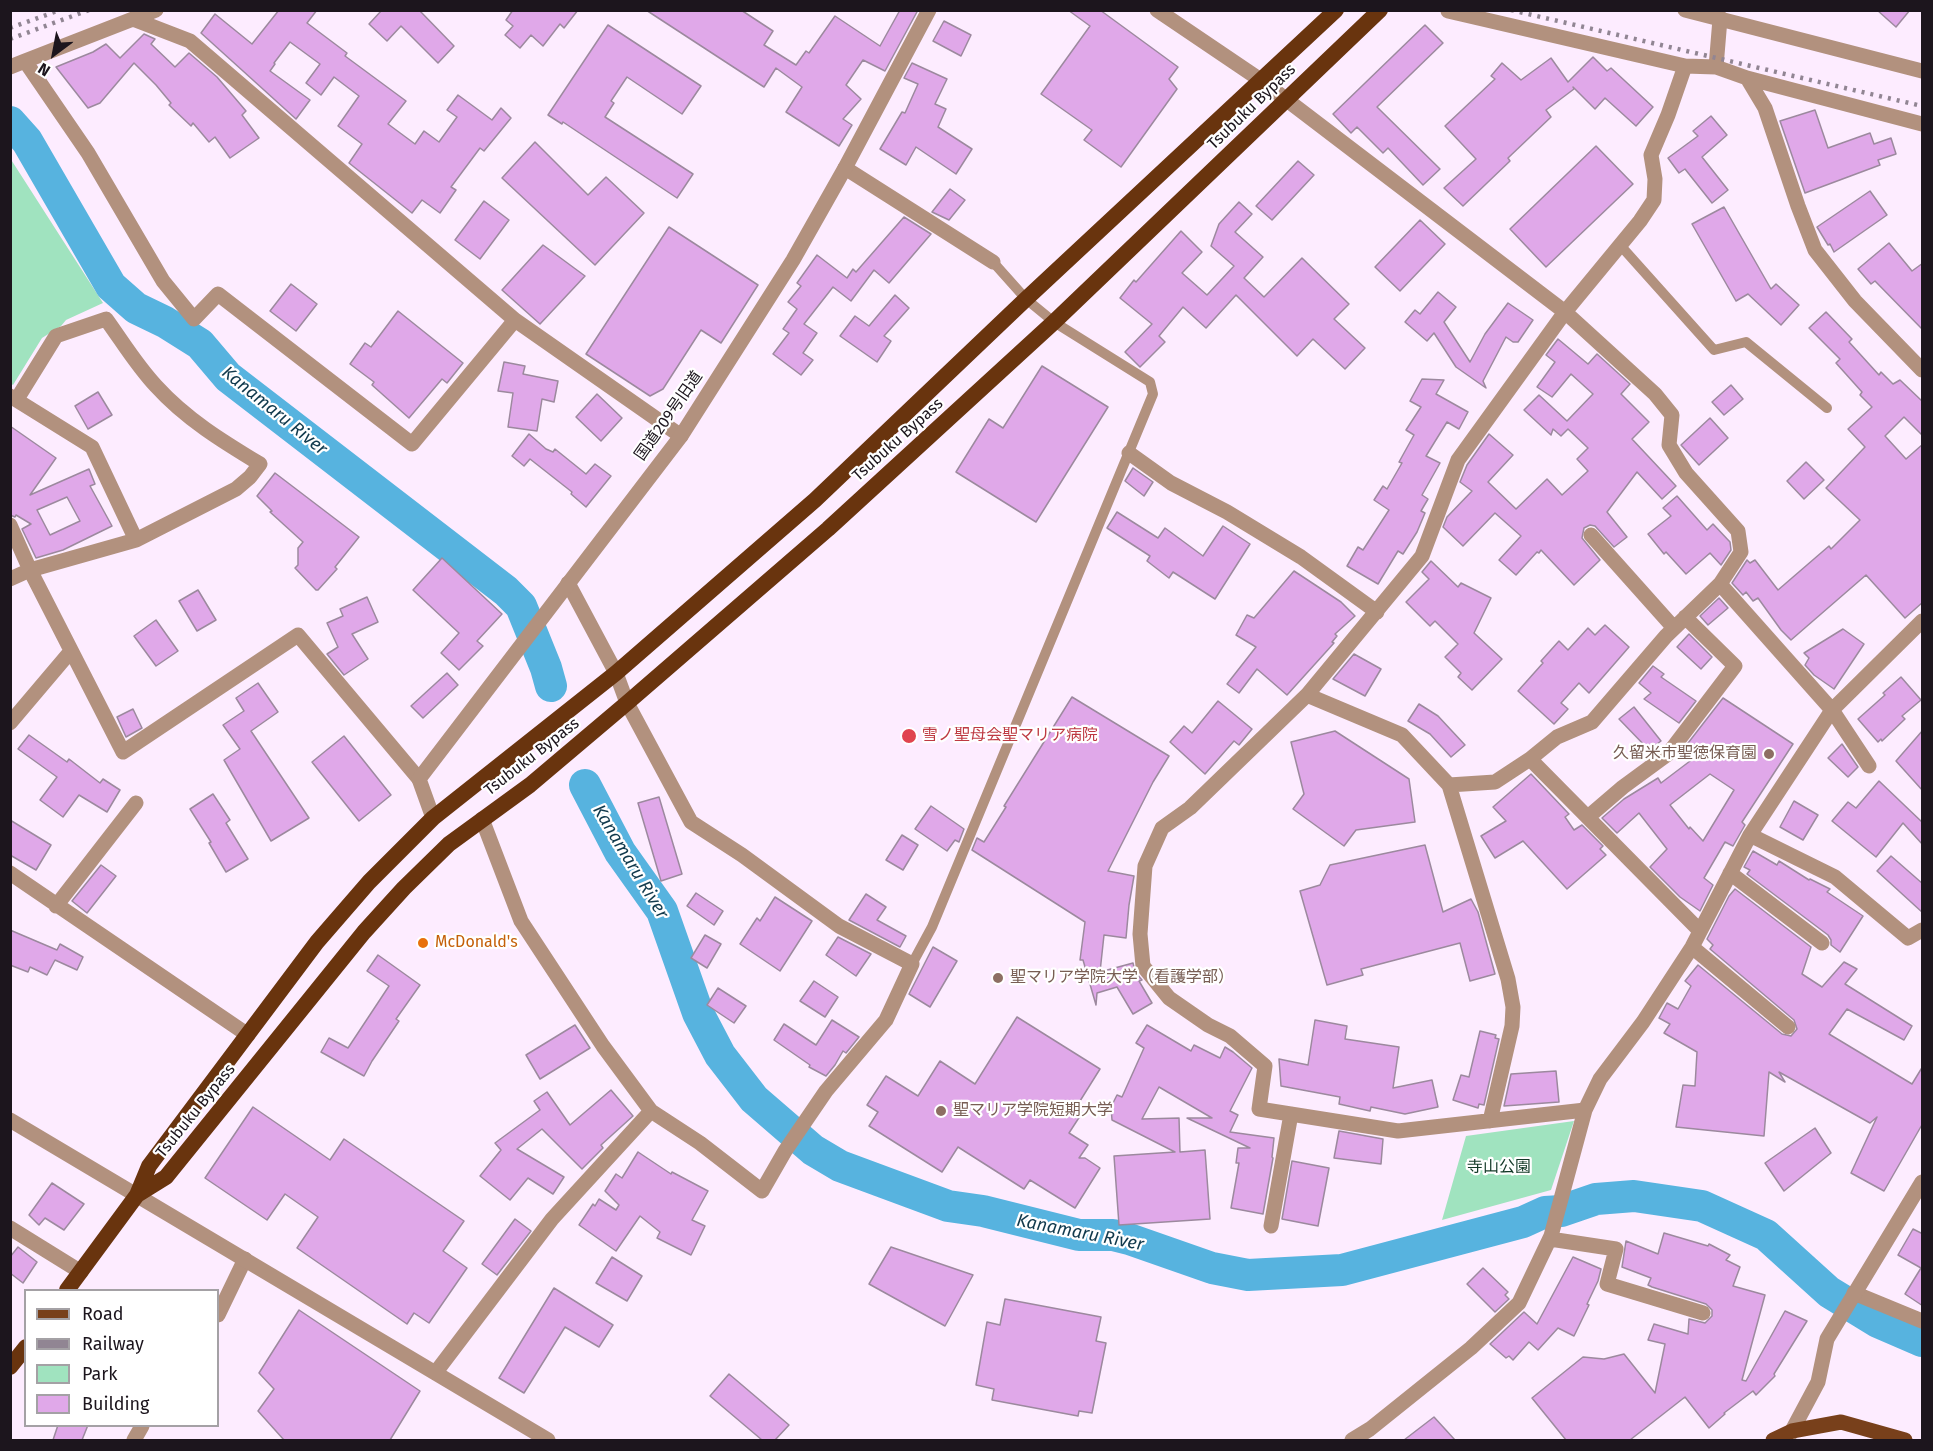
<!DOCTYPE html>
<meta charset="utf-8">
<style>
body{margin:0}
#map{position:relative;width:1933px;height:1451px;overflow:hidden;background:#fdecff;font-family:"Fira Sans",sans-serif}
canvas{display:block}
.frame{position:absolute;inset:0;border:12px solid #1c151d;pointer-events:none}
.legend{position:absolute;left:24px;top:1289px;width:195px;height:138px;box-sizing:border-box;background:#fff;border:2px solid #a4a1a5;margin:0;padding:8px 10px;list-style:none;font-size:18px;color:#1c151d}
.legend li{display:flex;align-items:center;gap:12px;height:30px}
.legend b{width:30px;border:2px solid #a4a1a5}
.north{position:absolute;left:24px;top:24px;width:60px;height:60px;-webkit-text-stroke:4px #fff;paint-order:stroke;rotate:212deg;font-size:16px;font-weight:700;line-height:24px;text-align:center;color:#1c151d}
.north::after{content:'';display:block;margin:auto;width:21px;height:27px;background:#1c151d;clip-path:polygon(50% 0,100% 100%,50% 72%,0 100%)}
</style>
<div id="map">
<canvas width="1933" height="1451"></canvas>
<div class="frame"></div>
<ul class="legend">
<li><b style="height:8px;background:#78401b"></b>Road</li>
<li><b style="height:8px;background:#918593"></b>Railway</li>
<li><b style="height:16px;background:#a0e3bf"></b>Park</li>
<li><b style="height:16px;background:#e0a8e9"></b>Building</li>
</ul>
<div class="north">N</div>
</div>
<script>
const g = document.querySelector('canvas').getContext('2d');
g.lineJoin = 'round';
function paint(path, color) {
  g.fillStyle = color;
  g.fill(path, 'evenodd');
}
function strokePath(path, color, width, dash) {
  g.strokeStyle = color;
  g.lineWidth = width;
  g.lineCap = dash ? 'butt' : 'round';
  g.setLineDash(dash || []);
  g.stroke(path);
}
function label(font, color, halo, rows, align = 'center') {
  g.font = font + ' "Fira Sans","Noto Sans JP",sans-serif';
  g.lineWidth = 4.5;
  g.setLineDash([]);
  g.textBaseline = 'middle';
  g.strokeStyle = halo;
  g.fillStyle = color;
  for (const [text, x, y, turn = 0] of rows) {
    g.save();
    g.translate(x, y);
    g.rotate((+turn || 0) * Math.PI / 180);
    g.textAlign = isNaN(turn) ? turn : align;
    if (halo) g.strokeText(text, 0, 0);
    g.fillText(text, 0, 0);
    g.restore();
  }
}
paint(new Path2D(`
 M10 158 103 303 66 320 61 326 42 338 13 385 10 383Z
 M1574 1121 1551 1190 1442 1220 1466 1136Z`), '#a0e3bf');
strokePath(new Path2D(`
 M10 122 27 141 111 286 136 308 165 322 200 344 228 377 506 591 521 606 546 668 551 686
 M585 785 620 852 662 911 698 1013 720 1055 754 1099 813 1150 840 1166 948 1206 983 1211 1079 1235H1113L1129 1239 1212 1268 1248 1275 1342 1270 1523 1222 1545 1212 1561 1211 1596 1199 1634 1196 1702 1206 1766 1235 1829 1292 1878 1322 1922 1341`), '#57b3df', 32);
const building = new Path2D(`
 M279 10H317L307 23 347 53 345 56 406 101 388 124 415 144 424 131 439 142 457 117 447 110 458 95 492 120 501 108 511 118 484 151 480 148 451 187 456 190 440 213 422 200 412 213 349 163 362 144 338 126 359 96 334 77 321 95 306 83 320 64 290 42 274 63 275 64 270 71 310 100 296 119 201 33 215 14 252 44Z
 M382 10H419L454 46 438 63 401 26 387 41 369 24Z
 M513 10H578L564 28 560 24 543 46 531 35 520 48 505 35 513 26 506 20Z
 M646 10H741L773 31 764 45 796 65 806 51 809 53 835 16 880 46 900 10H918L885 71 863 60 846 85 861 99 843 119 852 125 839 146 786 112 802 87 776 68 764 87Z
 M1068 10H1100L1178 67 1169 79 1177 89 1121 167 1084 140 1092 130 1041 94 1090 26Z
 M1877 10H1910L1896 27Z
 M944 21 971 35 961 56 933 41Z
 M608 25 701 86 682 114 627 77 611 101 614 103 605 117 693 174 677 198 563 122 562 124 548 115Z
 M1425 25 1443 43 1377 107 1440 169 1423 185 1388 148 1383 153 1357 127 1351 133 1333 114Z
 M144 34 155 39 151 44 175 67 189 53 217 77 246 111 242 115 259 138 230 158 215 137 209 142 193 123 191 126 169 105 171 103 156 85 134 63 100 103 88 108 56 67 93 52 106 44 120 58Z
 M1593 57 1607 71 1611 68 1653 107 1636 126 1605 98 1595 109 1573 87 1574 89 1546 110 1551 117 1508 158 1510 161 1463 206 1444 188 1476 159 1445 126 1495 79 1491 76 1502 63 1521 80 1551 58 1568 82Z
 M912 63 947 79 935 104 946 109 938 127 972 149 956 174 916 147 906 165 880 149 902 112 905 113 918 84 904 78Z
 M1815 110 1828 148 1870 133 1874 144 1891 138 1896 154 1878 160 1880 165 1805 193 1780 121Z
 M1711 116 1727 135 1702 157 1728 190 1712 203 1685 169 1679 173 1668 158 1698 136 1693 131Z
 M535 142 588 195 606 177 644 213 595 265 502 178Z
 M1596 146 1633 184 1546 267 1510 229Z
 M1298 161 1314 175 1272 220 1256 206Z
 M950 189 965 200 949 220 932 212Z
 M1870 191 1887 215 1834 252 1830 244 1828 245 1817 227Z
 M484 201 509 220 480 259 455 240Z
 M1239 202 1252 214 1235 232 1263 257 1244 278 1264 297 1302 258 1349 304 1334 319 1365 348 1345 369 1313 339 1297 356 1236 295 1206 328 1183 307 1159 336 1165 342 1140 367 1125 352 1152 324 1120 298 1134 280 1136 282 1181 231 1202 252 1182 273 1207 295 1234 266 1211 246 1219 224Z
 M1724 207 1771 289 1776 284 1799 305 1781 325 1748 294 1736 301 1692 224Z
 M904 217 931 234 889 283 874 270 851 301 833 287 804 324 817 333 803 353 813 360 801 375 773 354 789 333 783 329 797 309 788 302 801 286 797 283 817 255 847 278 853 269 856 272Z
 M1420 220 1445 244 1400 291 1375 267Z
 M669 227 758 285 721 343 701 330 663 389 650 396 586 354Z
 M1889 243 1912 271 1923 263V330L1875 281 1871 284 1858 269Z
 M543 245 585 276 540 324 502 290Z
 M291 284 317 304 296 331 270 311Z
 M1438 292 1456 307 1444 322 1470 362 1485 334 1508 303 1533 320 1518 342H1513L1506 337 1483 381 1486 388 1456 367 1434 333 1427 341 1405 322 1415 310 1420 314Z
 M895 295 909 308 884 336 891 341 877 362 840 336 855 316 869 326Z
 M398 311 463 363 447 383 442 379 409 418 372 385 374 382 350 364 365 343 371 347Z
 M1826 312 1852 339 1849 342 1879 375 1881 372 1893 384 1900 380 1923 402V436L1904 417 1885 436 1906 459 1923 444V602L1905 618 1866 575 1791 640 1781 630 1758 598 1753 601 1746 592 1743 595 1732 583 1747 560 1750 563 1755 560 1778 590 1829 546 1831 549 1860 520 1826 488 1865 447 1848 429 1872 407 1860 395 1862 392 1836 363 1840 359 1809 328Z
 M1558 339 1588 364 1597 354 1630 384 1621 394 1649 422 1632 439 1676 486 1662 499 1637 472 1607 512 1627 537 1614 547 1595 526 1590 525 1584 528 1582 538 1600 560 1574 585 1541 550 1539 553 1537 552 1516 575 1499 560 1521 536 1495 513 1463 546 1443 527 1447 517 1472 491 1460 482 1467 465 1489 434 1513 455 1488 482 1516 509 1547 479 1562 495 1588 471 1577 459 1588 448 1568 429 1561 436 1553 429 1551 435 1524 410 1539 395 1567 421 1593 394 1571 374 1552 397 1537 387 1555 362 1546 355Z
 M504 362 525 366 523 374 558 381 554 402 542 399 537 431 508 427 513 393 498 391Z
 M1042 366 1108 407 1036 522 956 472 989 419 1003 428Z
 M1422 379 1444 380 1436 394 1468 412 1459 429 1447 422 1426 456 1440 463 1422 495 1428 499 1421 511 1425 513 1417 532 1403 554 1398 551 1378 584 1347 566 1358 547 1363 550 1389 510 1374 500 1383 486 1387 489 1402 463 1399 462 1414 435 1406 430 1421 407 1410 401Z
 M1731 385 1743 399 1724 415 1712 402Z
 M98 392 112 415 88 429 75 406Z
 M597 394 622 418 601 441 576 417Z
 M1710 418 1728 438 1699 465 1681 445Z
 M10 426 56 458 30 495 89 469 95 484 90 486 112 526 63 550 36 558 22 529 31 524 16 515 15 517 10 515ZM67 497 80 521 50 535 37 510Z
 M529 434 546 449 553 452 555 449 586 474 595 464 611 476 586 507 571 494 572 492 530 459 524 466 512 456Z
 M1806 462 1824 480 1804 499 1787 481Z
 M1133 468 1153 482 1144 496 1125 481Z
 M275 473 359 537 335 567 337 569 318 590H316L295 568 298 565V548L303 542 270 512 272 511 257 496Z
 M1677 496 1707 530 1713 524 1730 542 1731 550 1721 565 1710 553 1686 574 1666 552 1664 554 1648 534 1671 516 1663 508Z
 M1117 512 1158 538 1165 528 1203 556 1223 526 1250 544 1215 599 1173 572 1169 578 1147 561 1150 556 1107 528Z
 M442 558 502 614 477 641 483 646 459 670 441 653 459 633 413 590Z
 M1431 561 1458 587 1461 583 1491 598 1474 633 1502 659 1472 690 1458 677 1461 673 1445 657 1458 644 1435 621 1430 626 1406 602 1429 579 1422 572Z
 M1294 571 1341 602 1355 616 1335 634 1337 636 1332 642 1334 643 1287 695 1257 669 1239 693 1227 684 1256 647 1236 635 1247 615 1254 618Z
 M198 590 216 620 197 631 179 601Z
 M367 597 378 622 352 634 368 659 344 675 327 654 338 647 327 623 343 616 340 609Z
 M1719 598 1728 608 1708 625 1700 616Z
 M156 620 178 651 156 666 134 636Z
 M1605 625 1629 647 1589 693 1579 683 1561 703 1568 709 1554 724 1518 691 1543 663 1541 661 1559 641 1568 650 1588 628 1595 635Z
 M1843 629 1864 644 1834 689 1814 675 1805 665 1809 658 1804 653Z
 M1689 634 1712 657 1701 669 1677 647Z
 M1354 654 1381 669 1365 696 1333 679Z
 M1653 666 1664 674 1661 677 1696 701 1679 723 1644 699 1651 693 1639 683Z
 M447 673 458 685 423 718 411 706Z
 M1901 677 1921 700 1902 716 1905 719 1882 741 1881 739 1878 742 1858 719 1885 695 1883 693Z
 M258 683 278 712 251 731 309 818 271 841 224 760 240 749 223 725 244 711 236 698Z
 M1072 697 1169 756 1153 782 1108 871 1134 876 1129 905 1126 938 1104 935 1100 972 1133 963 1135 972 1142 980 1139 981 1152 1003 1133 1014 1117 987 1097 993 1096 1005 1083 960H1080L1085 922 972 850 977 838 984 842 1006 807 1004 806Z
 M1723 698 1793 744 1742 822 1745 825 1733 846 1725 842 1704 878 1713 885 1700 911 1680 897 1650 867 1667 849 1639 813 1617 833 1602 818 1624 799 1658 778 1661 783 1698 755 1685 747ZM1710 774 1734 790 1703 841 1690 827 1689 829 1670 805Z
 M1218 701 1252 729 1239 745 1234 741 1205 774 1170 742 1184 726 1192 733Z
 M1419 704 1438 716 1465 745 1451 757 1430 734 1408 721Z
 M1634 707 1661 741 1649 750 1619 719Z
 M133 709 142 728 126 737 117 717Z
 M1923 730V791L1896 761Z
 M1335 731 1409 779 1415 822 1356 830 1344 846 1293 809 1304 794 1291 742Z
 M29 735 67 762 69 759 100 783 103 779 120 790 107 812 79 795 63 817 40 800 57 777 18 749Z
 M344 736 391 795 359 821 312 762Z
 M1842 744 1858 767 1848 777 1828 758Z
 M1531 774 1569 814 1565 817 1574 830 1582 825 1603 846 1600 849 1606 855 1567 889 1523 841 1495 858 1481 836 1506 821 1493 807Z
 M1879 781 1923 823V845L1903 823 1876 857 1832 821 1848 802 1856 808Z
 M213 794 230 820 226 823 248 859 226 872 209 843 211 842 190 809Z
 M659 797 682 874 661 881 638 803Z
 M1794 801 1818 815 1803 840 1780 827Z
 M931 806 964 829 959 842 955 840 947 851 915 829Z
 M10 820 51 845 36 870 10 855Z
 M902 835 918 845 903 870 886 860Z
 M1425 845 1443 912 1471 899 1478 912 1495 974 1470 981 1460 943 1361 969 1363 975 1327 985 1300 891 1320 885 1330 865Z
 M1753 851 1777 865 1779 861 1809 880 1810 879 1830 889 1827 892 1863 916 1840 952 1831 945V940L1828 935 1747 874 1750 870 1744 867Z
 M1891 856 1923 884V913L1877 871Z
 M101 865 116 876 87 913 72 901Z
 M1735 889 1811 947 1802 974 1822 987 1844 962 1857 969 1845 984 1912 1026 1904 1040 1847 1009 1829 1034 1912 1084 1923 1066V1123L1884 1191 1851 1173 1877 1117 1870 1123 1779 1072 1785 1082 1769 1072 1764 1136 1676 1127 1683 1085 1695 1086 1697 1052 1664 1033 1670 1024 1659 1018 1667 1003 1678 1009 1691 986 1685 981 1698 965 1782 1034 1791 1036 1797 1029 1794 1020 1710 949 1713 945 1707 939 1729 896Z
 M696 893 723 911 714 925 687 906Z
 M866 894 886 907 877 920 906 936 900 947 849 920Z
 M775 897 812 921 780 971 740 944 757 918 760 921Z
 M10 930 57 950 60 944 83 957 77 970 55 960 47 975 30 967 28 972 10 965Z
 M705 935 721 944 707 968 691 958Z
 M838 937 871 954 856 976 826 955Z
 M933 947 957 961 930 1007 909 994Z
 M378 955 420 985 396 1019 399 1021 372 1061 364 1076 321 1052 329 1038 348 1048 389 986 367 971Z
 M814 981 838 997 825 1017 800 1001Z
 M718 988 746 1006 734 1023 707 1005Z
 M1017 1017 1100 1069 1075 1109 1082 1113 1069 1133 1088 1145 1079 1158H1085L1100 1168 1075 1208 1030 1180 1024 1189 958 1147 942 1172 869 1126 878 1112 867 1105 886 1076 918 1096 940 1061 975 1084Z
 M832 1020 859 1037 846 1053 843 1051 835 1065 826 1076 809 1067 810 1065 774 1040 784 1024 816 1045Z
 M1315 1020 1347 1026 1345 1039 1399 1047 1393 1088 1432 1080 1438 1107 1405 1114 1371 1107 1370 1111 1339 1104 1340 1097 1281 1086 1279 1059 1308 1065Z
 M575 1025 590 1048 540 1079 526 1055Z
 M1147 1025 1191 1051 1194 1045 1220 1058 1225 1047 1233 1052 1252 1068 1230 1111 1238 1115 1230 1132 1274 1138 1272 1157 1273 1158 1263 1214 1231 1208 1239 1163H1236L1238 1148H1250L1187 1118H1212L1159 1087 1142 1119 1179 1118 1180 1152 1205 1150 1210 1219 1119 1225 1114 1156 1175 1152 1112 1120 1111 1107 1117 1095 1122 1097 1144 1048 1136 1043Z
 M1480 1031 1496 1035 1495 1038 1499 1039 1484 1105 1479 1104 1478 1108 1453 1100 1461 1075 1469 1077Z
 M1556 1071 1559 1102 1504 1106 1511 1074Z
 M611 1090 633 1116 601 1145 603 1148 582 1169 542 1129 517 1149 564 1177 553 1194 528 1178 510 1200 480 1176 501 1150 495 1143 540 1110 534 1101 547 1092 570 1125Z
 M253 1107 330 1160 344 1139 464 1221 443 1251 467 1268 429 1323 414 1313 407 1324 297 1248 318 1217 285 1194 267 1220 205 1178Z
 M1815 1128 1831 1153 1784 1191 1765 1163Z
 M1339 1131 1383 1139 1381 1164 1334 1158Z
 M638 1152 671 1174 672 1172 708 1191 692 1220 705 1226 691 1255 657 1238 660 1232 640 1216 616 1251 579 1225 593 1204 595 1206 599 1199 616 1210 619 1205 605 1191 616 1174 622 1178Z
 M1292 1161 1329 1168 1318 1226 1282 1219Z
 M52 1183 84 1204 64 1230 45 1218 39 1225 29 1215Z
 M515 1219 531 1231 497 1275 482 1264Z
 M1913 1229 1923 1234V1306L1905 1294 1921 1268 1898 1255Z
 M1664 1233 1708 1246 1709 1244 1730 1255 1726 1260 1740 1267 1733 1286 1765 1295 1742 1380 1746 1381 1785 1311 1807 1321 1774 1374 1775 1376 1756 1395 1753 1391 1724 1413 1725 1414 1709 1428 1685 1397 1630 1440H1566L1532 1398 1583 1357 1604 1359 1624 1354 1655 1393 1665 1344 1648 1340 1654 1324 1688 1334 1689 1319 1705 1323 1712 1316V1310L1706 1304 1652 1287 1648 1285 1651 1278 1622 1267 1626 1241 1658 1254Z
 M18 1247 37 1262 23 1283 10 1273V1257Z
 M891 1247 973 1275 945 1326 869 1284Z
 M612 1257 642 1276 627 1301 596 1283Z
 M1573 1257 1601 1269 1598 1281 1587 1304 1589 1305 1574 1336 1558 1328 1538 1350 1529 1342 1513 1360 1509 1356 1506 1358 1490 1344 1524 1312 1537 1324Z
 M1483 1268 1508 1292 1505 1295 1509 1299 1495 1312 1467 1284Z
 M554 1288 613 1325 599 1347 565 1327 524 1393 499 1378Z
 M1005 1299 1101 1317 1096 1341 1106 1343 1092 1413 1079 1411 1078 1416 992 1400 994 1389 976 1385 987 1322 1000 1325Z
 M299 1310 420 1391 390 1440H284L258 1411 274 1389 259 1373Z
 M729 1374 789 1425 775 1440H762L710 1396Z
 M1434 1417 1455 1440H1404Z
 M58 1425H88L82 1440H53Z`);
paint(building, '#e0a8e9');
strokePath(building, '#9c899e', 1.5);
strokePath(new Path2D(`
 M1620 245 1714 350 1746 342 1827 408
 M912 964 932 927 1153 394 1150 382 1054 322 1026 299 993 262`), '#b2917e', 10);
strokePath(new Path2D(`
 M156 10 25 61 88 153 163 281 194 319 218 294 412 444 515 320
 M1157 10 1262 81 1565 312 1655 394 1672 415 1669 445 1686 473 1738 531 1741 552 1720 584 1666 636 1592 722 1557 737 1530 759 1495 782 1449 785
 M1685 10 1922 71
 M1448 11 1685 66
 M133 19 190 41 515 320 681 436
 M10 67 25 61
 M1716 67 1720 19 1717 11
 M1747 78 1922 124
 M845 168 993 262
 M10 396 92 447 136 540
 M1129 453 1171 483 1227 512 1301 557 1377 612
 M10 525 30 570 123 752 298 635 419 779
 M1591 535 1674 628
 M10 579 30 570 136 540 236 489 250 477 260 464C222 441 186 419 156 386 137 366 122 341 106 319L56 336 17 399
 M1720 584 1832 710 1869 766
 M1307 695 1402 735 1449 785 1508 979 1513 1007 1512 1026 1490 1121
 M10 723 71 651
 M1530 759 1700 931
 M1588 817 1623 787 1668 754 1735 666 1685 617
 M482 819 521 921 603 1046 651 1111 700 1143 762 1191 785 1151 826 1091 886 1020 912 964 839 926 742 855 691 822 627 703 616 673 568 583
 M1750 835 1835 877 1908 938 1922 930
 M10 873 248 1035
 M1730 873 1822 943
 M56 906 136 803
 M1692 947 1788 1027
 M1585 1110 1398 1131 1259 1109 1265 1066 1230 1036 1208 1025 1169 998 1143 966 1140 934 1145 866 1162 828 1190 808 1307 695 1422 556 1458 460 1565 312 1640 221 1654 200 1655 179 1651 155 1668 115 1685 66 1716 67 1747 78 1765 108 1798 206 1815 250 1855 301 1922 370
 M1271 1226 1291 1114
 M10 1228 81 1272
 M1550 1239 1616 1249 1607 1284 1703 1313
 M1854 1293 1922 1321
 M218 1315 245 1259
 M436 1372 552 1219 651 1111
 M134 1440 142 1426
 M1352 1440 1370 1429 1471 1348 1519 1303 1551 1236 1585 1110 1600 1079 1643 1022 1692 947 1750 835 1832 710 1922 621`), '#b2917e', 15);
strokePath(new Path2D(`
 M433 818 419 779 681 436 793 260 845 168 929 10
 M10 1120 548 1440
 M1787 1440 1818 1382 1827 1339 1922 1182`), '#b2917e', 15);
strokePath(new Path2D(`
 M1773 1440 1792 1431 1841 1422 1905 1440`), '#78401b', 15);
strokePath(new Path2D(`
 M137 1195 166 1177 364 932 404 888 449 844 530 785 627 703 828 529 1054 322 1380 10
 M67 1290 137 1195 149 1166 317 942 369 882 433 818 616 673 815 500 1026 299 1336 10
 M10 1367 26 1347`), '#69340e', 16);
strokePath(new Path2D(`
 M1511 10 1922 106
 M10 28 60 10
 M10 39 89 10`), '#918593', 4.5, [3, 6]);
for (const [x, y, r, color] of [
 [909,736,8,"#e0444e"],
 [1769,754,6,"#8d6e63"],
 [423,943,6,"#e8710a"],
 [998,978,6,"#8d6e63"],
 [941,1111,6,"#8d6e63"]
]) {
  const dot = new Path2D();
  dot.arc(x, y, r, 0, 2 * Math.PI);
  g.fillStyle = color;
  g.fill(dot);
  strokePath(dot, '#fff', 2);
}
label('16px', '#1c151d', '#fff', [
 ["Tsubuku Bypass",1252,107,-44],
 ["国道209号旧道",669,416,-55],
 ["Tsubuku Bypass",898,440,-42],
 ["Tsubuku Bypass",532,757,-38],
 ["Tsubuku Bypass",196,1111,-51]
]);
label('16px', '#be3a42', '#fff', [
 ["雪ノ聖母会聖マリア病院",922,736]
], 'left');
label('16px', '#785e54', '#fff', [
 ["久留米市聖徳保育園",1757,754,"right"],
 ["聖マリア学院大学（看護学部）",1010,978],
 ["聖マリア学院短期大学",953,1111]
], 'left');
label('16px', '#c56008', '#fff', [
 ["McDonald's",435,943]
], 'left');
label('16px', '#113826', '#fff', [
 ["寺山公園",1499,1168]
]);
label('italic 18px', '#113a4d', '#fff', [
 ["Kanamaru River",274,411,39],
 ["Kanamaru River",630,862,59],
 ["Kanamaru River",1080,1233,11]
]);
</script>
